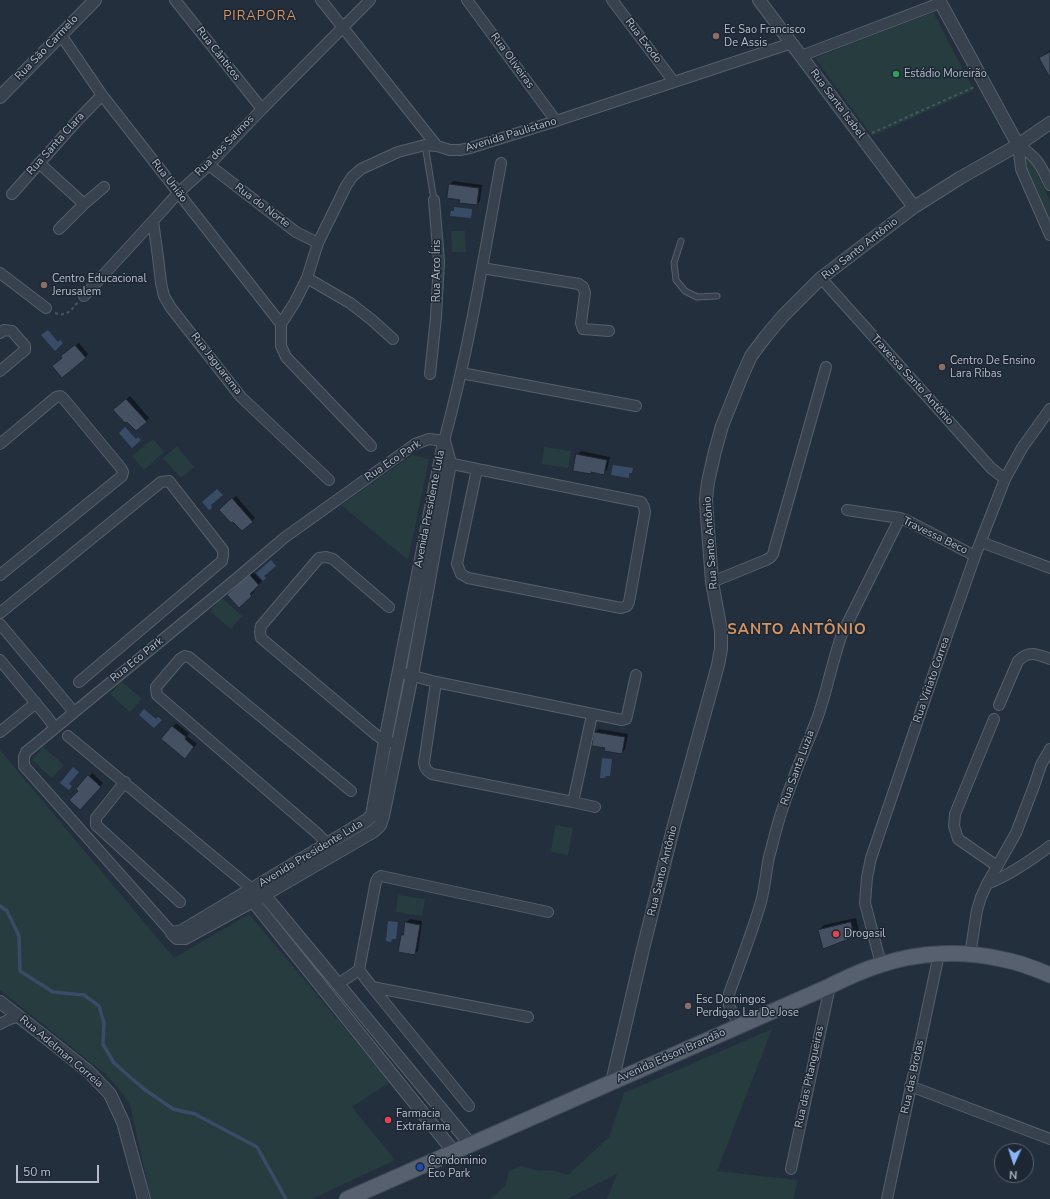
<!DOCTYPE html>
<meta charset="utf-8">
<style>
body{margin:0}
#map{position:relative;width:1050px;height:1199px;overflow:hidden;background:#242f3e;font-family:"Nunito Sans",sans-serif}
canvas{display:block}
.north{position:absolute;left:994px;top:1143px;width:40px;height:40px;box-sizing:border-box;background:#1d2633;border:1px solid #59626f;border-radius:50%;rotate:183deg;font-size:11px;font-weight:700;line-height:16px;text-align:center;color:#b4bcc9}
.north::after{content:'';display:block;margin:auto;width:14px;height:18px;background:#8ab4f8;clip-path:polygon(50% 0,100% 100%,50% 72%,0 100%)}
.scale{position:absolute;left:16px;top:1165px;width:83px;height:18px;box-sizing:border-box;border:2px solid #b4bcc9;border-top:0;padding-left:5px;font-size:12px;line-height:14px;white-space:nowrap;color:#b4bcc9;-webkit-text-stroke:3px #1d2633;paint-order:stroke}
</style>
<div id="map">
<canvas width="1050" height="1199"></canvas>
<div class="north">N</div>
<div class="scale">50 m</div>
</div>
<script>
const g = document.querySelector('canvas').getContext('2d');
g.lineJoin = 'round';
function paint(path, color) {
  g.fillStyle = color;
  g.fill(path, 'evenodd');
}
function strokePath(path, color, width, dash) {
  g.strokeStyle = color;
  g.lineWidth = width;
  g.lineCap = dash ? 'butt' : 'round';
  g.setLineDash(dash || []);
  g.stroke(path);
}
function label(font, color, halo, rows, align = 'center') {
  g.font = font + ' "Nunito Sans",sans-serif';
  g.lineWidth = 3;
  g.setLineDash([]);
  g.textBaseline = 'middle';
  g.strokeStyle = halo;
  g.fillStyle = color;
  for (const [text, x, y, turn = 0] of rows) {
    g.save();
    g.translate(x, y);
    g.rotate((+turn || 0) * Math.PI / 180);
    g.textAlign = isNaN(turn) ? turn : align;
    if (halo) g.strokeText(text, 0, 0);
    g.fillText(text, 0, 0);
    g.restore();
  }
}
paint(new Path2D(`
 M933 12 974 90 872 136 815 58Z
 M1028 154 1050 201V224L1020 159Z
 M451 231H465L466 252H452Z
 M153 439 164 452 144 470 132 456Z
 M177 446 194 467 181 478 163 458Z
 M544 447 571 451 568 468 542 464Z
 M412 455 429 459 408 560 341 505Z
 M222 598 242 616 231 629 210 611Z
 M121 681 142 699 130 712 110 694Z
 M43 747 64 765 52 778 32 760Z
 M0 750 174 958 249 914 390 1082 352 1107 395 1160 312 1199H151L130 1105 119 1089 104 1073 0 990Z
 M555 825 573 828 568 855 551 852Z
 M398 895 425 899 422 916 396 912Z
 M772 1029 717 1171 798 1180 793 1199H607L617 1174 567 1199H490L505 1186 509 1171 522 1166 539 1171 551 1170 568 1175 609 1137 624 1093Z`), '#263c3f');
paint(new Path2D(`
 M454 207 472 209 471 218 450 216 451 211H454Z
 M48 330 58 342 60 340 63 343 55 351 41 335Z
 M125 427 136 439 138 437 141 440 132 448 119 433Z
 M613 465 633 468 632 473H629V478L611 475Z
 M217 489 223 495 211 505 212 508 209 510 202 502Z
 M271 560 276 566 264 576 266 578 263 581 256 573Z
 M144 709 156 719 158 717 162 720 154 728 139 715Z
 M602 758 612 759 610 776H606L605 778H600Z
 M73 767 79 772 69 784 72 786 69 790 60 783Z
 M388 921 398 922 396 939H392L391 942 386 941Z`), '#394c67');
paint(new Path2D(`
 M1050 50V76L1040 58Z
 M453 181 482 185 480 201 477 204 461 199 450 185Z
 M79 343 88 354 85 358H64L65 353Z
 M130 396 149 418 146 421 118 407Z
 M581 451 610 457 607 470 603 473 592 471 590 473 577 455Z
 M236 496 255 518 252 521 233 520 224 507Z
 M253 572 262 581 253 590 254 592 239 606 228 595Z
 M176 723 189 733 187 736 197 744 188 754 163 739Z
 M599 729 628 734 625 749 622 753 606 747 593 745 595 732Z
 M92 773 103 783 84 805 79 790Z
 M856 918 859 931 853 937 819 930 824 925Z
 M410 919 422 921 418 951 414 954 399 951 401 935 405 932 406 923Z`), '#0007');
strokePath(new Path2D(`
 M0 906 7 911 19 936 20 971 53 992 84 995 99 1006 104 1023 103 1044 114 1063 144 1089 173 1109 195 1114 257 1147 286 1199`), '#394c67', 3.5);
const building = new Path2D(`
 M1050 52V78L1039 58Z
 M449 184 479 188 477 205 459 203 460 200 447 198Z
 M75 345 86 358 62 378 52 366 62 358 61 356Z
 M126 399 147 422 136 431 127 422 125 423 113 410Z
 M576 454 607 460 604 475 591 472V474L573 471Z
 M232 498 253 522 242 531 233 522 231 523 219 510Z
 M249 574 259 585 250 594 252 596 239 608 227 595Z
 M172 726 186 737 185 739 194 747 185 759 161 739Z
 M594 732 625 737 622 754 604 751 605 748 592 746Z
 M88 775 101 787 80 810 69 800 78 791 76 789Z
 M405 922 420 925 415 955 398 952 401 935H403Z
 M851 922 854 937 823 949 818 930Z`);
paint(building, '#455162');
strokePath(building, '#1f2835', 1);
const service = new Path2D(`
 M425 145 434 200
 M681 241 674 263 676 280 685 291 697 297 717 296`);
const minor = new Path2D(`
 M175 0 262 109
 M321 0 437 146
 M467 0 556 121
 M612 0 674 82
 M61 35 102 95 281 324
 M801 56 940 3
 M1018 145 1021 169 1050 235
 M1018 145C1038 158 1040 164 1050 185
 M39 163 84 204
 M209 165 296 232 318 243
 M12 194 76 122 102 95
 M153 221 158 257 161 283 164 296 171 308 241 397 329 480
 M59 229 84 204 104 187
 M482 268 579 284 583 287 585 293 581 323 583 329 609 331
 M0 273 46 308
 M307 278 350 303 372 320 393 339
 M821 278 991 468 1005 479
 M84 296 153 221 178 193 209 165 262 109 370 0
 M0 333 4 330 12 331 25 346V350L0 371
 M461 373 636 406
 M430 374 436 317 439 261 434 200
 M0 444 56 397 60 396 63 398 121 468 123 472 122 476 0 575
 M371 446 286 357 281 346V324L295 302 307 278 318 243 346 186 352 177 361 169 398 152 425 145 437 146 450 150H460L470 148 556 121 792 43
 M443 462 477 469
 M477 469 641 502 644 507 645 512 629 602 627 606 621 608 468 578 461 574 457 564Z
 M847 510 900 518 912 523 975 556
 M981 542 1050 568
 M712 582 766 560 771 557 773 554 826 367
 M389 607 333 559 326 557 319 558 261 626 260 632 261 638 375 734 385 741 390 742
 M0 613 161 482 169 481 223 550V556L222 561 79 682
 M0 624 74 712
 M0 660 48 718 55 728
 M398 672 436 682 622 720 626 719 627 716 636 675
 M436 682 424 763C425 769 427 771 432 774L573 802 595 807
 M999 705 1018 661C1029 650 1037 654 1050 659
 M994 719 955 814 954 826 958 839 997 866
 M0 732 36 703
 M68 736 252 889
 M125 782 96 818V825L180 902
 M573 802 592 715
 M332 849 318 834 157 695 156 687 180 659 185 656 189 657 351 791
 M987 884C1010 875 1030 861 1050 846
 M172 933 24 766V757L26 752 236 579 284 538 415 444 429 439 444 441C469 349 484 256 501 163
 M970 955 977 910 981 897 987 884 1016 833 1034 786 1041 765 1050 749
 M881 964 865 903 867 877 871 858 937 664 975 556 1005 479 1022 448 1050 409
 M359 970 372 987 469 1106
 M338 984 359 970 376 881 378 878 381 876 548 912
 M372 987 528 1017
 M0 1024 10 1019 19 1016
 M740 1026 729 1006V994C740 963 752 933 761 902 765 887 766 872 769 857 772 847 774 837 777 827 787 790 803 755 817 719 827 691 832 662 842 634L900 518
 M910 1086 1050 1139
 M791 1169 830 986
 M887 1199 939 954`);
const tertiary = new Path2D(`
 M759 0 914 207
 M939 0 1018 145
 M0 97 95 0
 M172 933 177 938H185L264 895 374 831 380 825 383 816 412 675 450 463 444 441
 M172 933 182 931 367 820 372 815 385 741 444 442
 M0 1002 54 1044 89 1072 110 1094 123 1122 144 1199
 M612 1082 643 949 674 825 718 665 721 649V631L712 582 707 516 706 499 708 482 715 451 722 426 742 376 751 356 766 336 783 316 821 278 914 207 960 178 1018 145 1050 123
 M454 1152 253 901 252 889 264 895 271 903 471 1145`);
const primary = new Path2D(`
 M347 1199 830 986C846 978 863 970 880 965 918 952 962 950 1001 959 1018 962 1034 968 1050 975`);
strokePath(service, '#565f6c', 7);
strokePath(minor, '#565f6c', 12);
strokePath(tertiary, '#565f6c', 14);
strokePath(primary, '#414a57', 17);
strokePath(new Path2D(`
 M872 133 974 87
 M55 313C67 317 70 311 78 302`), '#44595c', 2, [3, 3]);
strokePath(service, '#38414e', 5);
strokePath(minor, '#38414e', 10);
strokePath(tertiary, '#38414e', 12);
strokePath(primary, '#56606e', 15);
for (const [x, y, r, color] of [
 [716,36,4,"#8d6e63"],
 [896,74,4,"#2e9e5b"],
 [44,285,4,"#8d6e63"],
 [942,367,4,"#8d6e63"],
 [836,934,4,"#e0444e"],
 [688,1006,4,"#8d6e63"],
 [388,1120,4,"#e0444e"],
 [420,1167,4,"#1a4fb4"]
]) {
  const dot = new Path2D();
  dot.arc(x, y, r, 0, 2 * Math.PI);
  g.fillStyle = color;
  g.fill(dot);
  strokePath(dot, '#1d2633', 1.5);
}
label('11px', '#b4bcc9', '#1d2633', [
 ["Ec Sao Francisco",724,30],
 ["De Assis",724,43],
 ["Estádio Moreirão",904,74],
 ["Centro Educacional",52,279],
 ["Jerusalem",52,292],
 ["Centro De Ensino",950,361],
 ["Lara Ribas",950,374],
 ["Drogasil",844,934],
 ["Esc Domingos",696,1000],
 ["Perdigao Lar De Jose",696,1013],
 ["Farmacia",396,1114],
 ["Extrafarma",396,1127],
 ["Condominio",428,1161],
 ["Eco Park",428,1174]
], 'left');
label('11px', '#b4bcc9', '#1d2633', [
 ["Rua Exodo",643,41,53],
 ["Rua São Carmelo",47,48,-46],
 ["Rua Cânticos",218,54,52],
 ["Rua Oliveiras",512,61,54],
 ["Rua Santa Isabel",837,104,53],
 ["Avenida Paulistano",511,135,-17],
 ["Rua Santa Clara",56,144,-48],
 ["Rua dos Salmos",225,146,-46],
 ["Rua União",169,181,52],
 ["Rua do Norte",262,206,37],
 ["Rua Santo Antônio",860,249,-38],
 ["Rua Arco Íris",437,271,-90],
 ["Rua Jaguarema",216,364,52],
 ["Travessa Santo Antônio",912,380,48],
 ["Rua Eco Park",393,461,-34],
 ["Avenida Presidente Lula",430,509,-79],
 ["Travessa Beco",935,536,26],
 ["Rua Santo Antônio",711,543,-94],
 ["Rua Eco Park",137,660,-39],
 ["Rua Viriato Correa",932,680,-71],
 ["Rua Santa Luzia",798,768,-70],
 ["Avenida Presidente Lula",311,854,-31],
 ["Rua Santo Antônio",663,871,-76],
 ["Rua Adelman Correia",61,1052,40],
 ["Avenida Edson Brandão",671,1056,-24],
 ["Rua das Pitangueiras",810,1077,-78],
 ["Rua das Brotas",913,1077,-78]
]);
g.letterSpacing = '1px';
label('13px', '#d59563', '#1d2633', [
 ["PIRAPORA",260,17]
]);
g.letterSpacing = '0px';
g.letterSpacing = '1px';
label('bold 15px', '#d59563', '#1d2633', [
 ["SANTO ANTÔNIO",797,630]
]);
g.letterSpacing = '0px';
</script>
